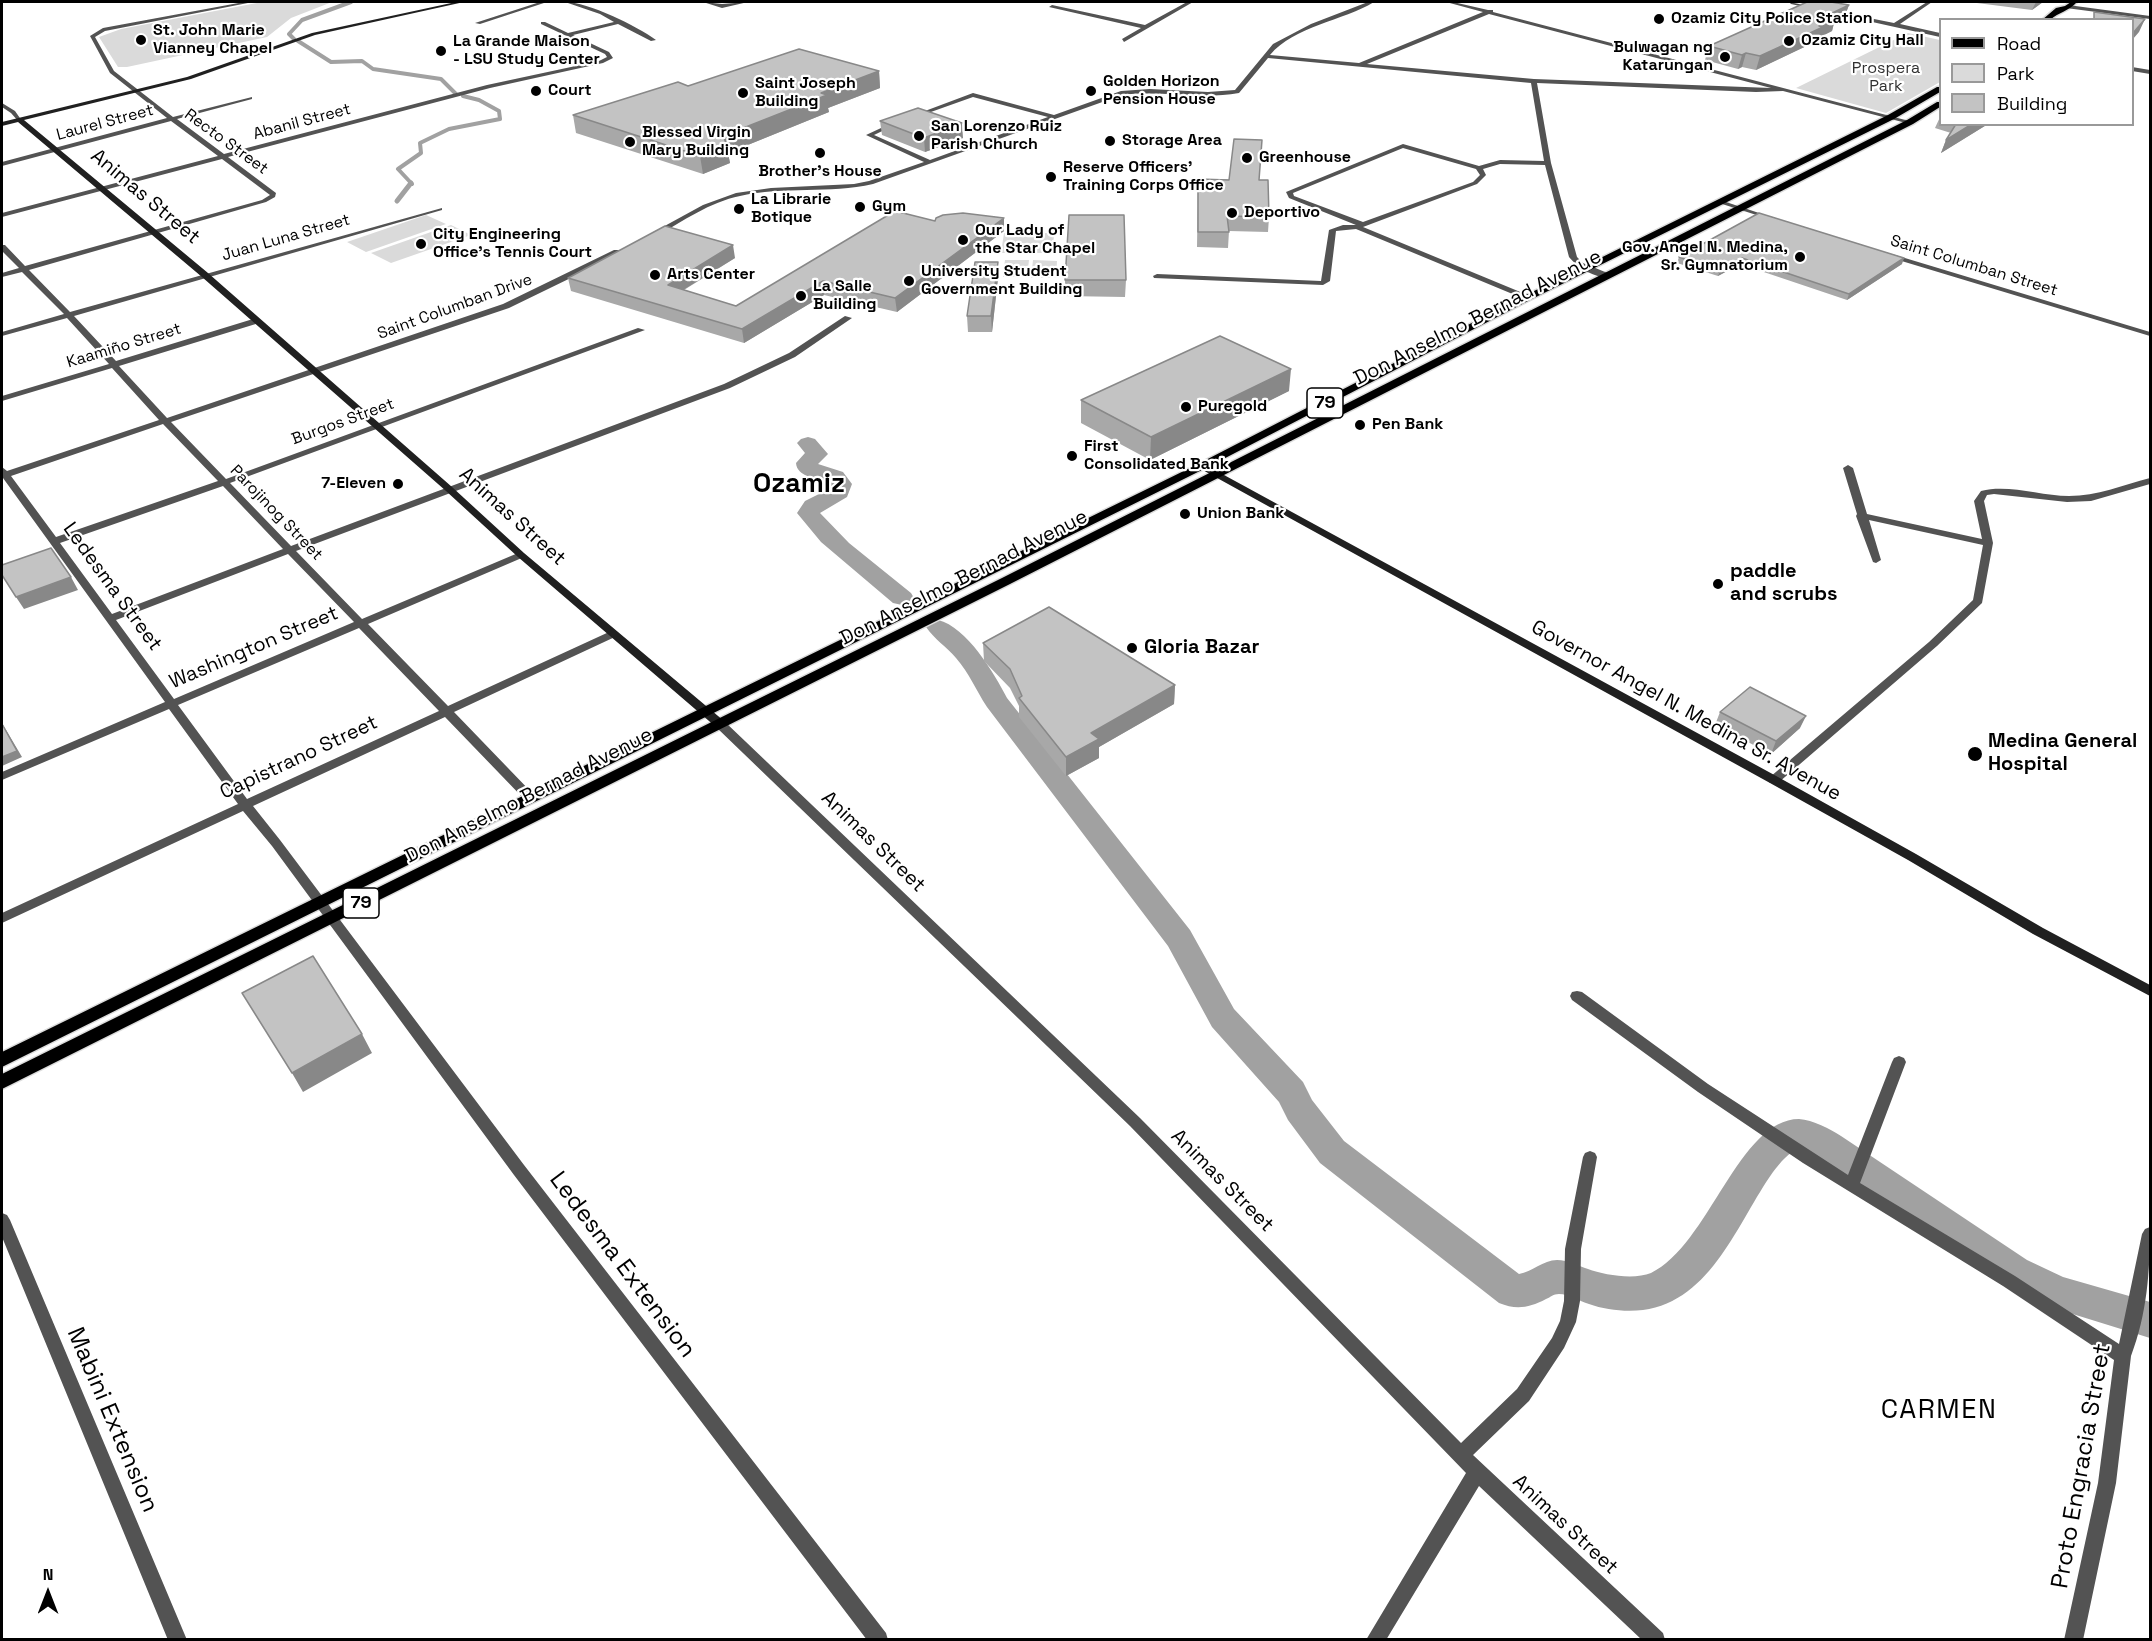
<!DOCTYPE html>
<meta charset="utf-8">
<style>
body{margin:0}
#map{position:relative;width:2152px;height:1641px;overflow:hidden;background:#fff;font-family:"Space Grotesk",sans-serif}
canvas{display:block}
.frame{position:absolute;inset:0;border:3px solid #000;pointer-events:none}
.legend{position:absolute;left:1939px;top:18px;width:195px;height:108px;box-sizing:border-box;background:#fff;border:2px solid #999;margin:0;padding:8px 10px;list-style:none;font-size:18px;color:#000}
.legend li{display:flex;align-items:center;gap:12px;height:30px}
.legend b{width:30px;border:2px solid #999}
.north{position:absolute;left:18px;top:1563px;width:60px;height:60px;-webkit-text-stroke:4px #fff;paint-order:stroke;rotate:0deg;font-size:16px;font-weight:700;line-height:24px;text-align:center;color:#000}
.north::after{content:'';display:block;margin:auto;width:21px;height:27px;background:#000;clip-path:polygon(50% 0,100% 100%,50% 72%,0 100%)}
</style>
<div id="map">
<canvas width="2152" height="1641"></canvas>
<div class="frame"></div>
<ul class="legend">
<li><b style="height:8px;background:#000"></b>Road</li>
<li><b style="height:16px;background:#dadada"></b>Park</li>
<li><b style="height:16px;background:#c3c3c3"></b>Building</li>
</ul>
<div class="north">N</div>
</div>
<script>
const g = document.querySelector('canvas').getContext('2d');
g.lineJoin = 'round';
function paint(path, color) {
  g.fillStyle = color;
  g.fill(path, 'evenodd');
}
function strokePath(path, color, width, dash) {
  g.strokeStyle = color;
  g.lineWidth = width;
  g.lineCap = dash ? 'butt' : 'round';
  g.setLineDash(dash || []);
  g.stroke(path);
}
function label(font, color, halo, rows, align = 'center') {
  g.font = font + ' "Space Grotesk",sans-serif';
  g.lineWidth = 4.5;
  g.setLineDash([]);
  g.textBaseline = 'middle';
  g.strokeStyle = halo;
  g.fillStyle = color;
  for (const [text, x, y, turn = 0] of rows) {
    g.save();
    g.translate(x, y);
    g.rotate((+turn || 0) * Math.PI / 180);
    g.textAlign = isNaN(turn) ? turn : align;
    if (halo) g.strokeText(text, 0, 0);
    g.fillText(text, 0, 0);
    g.restore();
  }
}
paint(new Path2D(`
 M262 2H332L291 18 267 37 127 67H118L99 37 121 29Z
 M1908 33 1940 40V82L1886 113 1796 88Z
 M426 215 446 224 366 252 347 242Z
 M451 225 471 235 391 263 371 253Z
 M1004 233H1054L1053 253H1001Z
 M1005 260H1029L1027 277H1003Z
 M1033 260 1057 261 1056 278H1031Z`), '#dadada');
strokePath(new Path2D(`
 M294 39 289 34 302 20 351 2
 M298 41 331 62 362 61 373 69 441 79 456 94
 M412 184 398 169 421 153 420 143 449 129 500 119 499 111 479 100 463 96`), '#a1a1a1', 4);
strokePath(new Path2D(`
 M397 201 411 183`), '#a1a1a1', 5);
paint(new Path2D(`
 M808 437 815 439 828 454 818 464 843 472 852 484 847 497 820 513 849 543 911 593 914 598 911 603 902 605 893 603 821 542 797 513 805 501 829 489 830 485 827 482C816 478 797 477 796 463L805 453 797 443 801 439Z
 M938 620C967 627 994 673 1007 698L1190 930 1234 1009 1303 1082 1312 1100 1344 1141 1519 1274C1532 1272 1543 1260 1557 1260 1568 1260 1578 1266 1588 1269 1604 1275 1634 1280 1651 1273 1709 1245 1739 1119 1799 1119 1813 1120 1830 1129 1841 1136L2027 1260 2063 1277 2150 1302V1338L2063 1311 2001 1284 1817 1157 1800 1149C1789 1151 1780 1163 1773 1172 1738 1221 1712 1301 1643 1310 1626 1312 1605 1310 1589 1304 1579 1301 1569 1294 1559 1294 1553 1294 1551 1297 1546 1299 1529 1308 1516 1310 1499 1303L1320 1163 1288 1120 1279 1102 1212 1027 1168 946 987 707C976 690 969 673 956 658 947 647 934 639 926 627L929 622Z`), '#a1a1a1');
const primary = new Path2D(`
 M2071 2H2077C2069 11 2059 12 2050 20H2042L2056 8 2065 6Z
 M1937 87H1940V92L1894 119 1530 300 1206 468 2 1067V1052L1198 464 1524 296 1888 115Z
 M1937 102H1940V107L1913 124 1010 584 2 1089V1074L1002 578 1907 120Z`);
strokePath(primary, '#dbdbdb', 3);
paint(new Path2D(`
 M244 2H253L105 31 95 37 114 71 173 117 252 97V99L177 119 224 154 487 85 599 61 607 57 605 54 541 24V22H545L568 33 614 22 600 14 565 2C588 2 637 26 656 40L651 41 618 24 573 35 609 52 613 58 603 63 490 88 228 157 276 193 275 197 266 202 29 270 70 312 442 208V210L74 316 116 361 253 319H259V323L119 366 167 418 503 304 614 250H620V254L509 308 171 422 226 479 638 328 645 330 230 483 291 546 724 384 789 353 845 316 852 318 795 357 730 388 296 551 362 619 518 553H524V557L368 624 448 706 609 632H617L618 634 617 636 454 712 534 795 536 798 534 801H526L445 717 253 806 280 840 524 1165 886 1633 888 1640H867L514 1175 272 846 243 811 2 923V913L238 804 169 709 2 780V772L165 702 3 478 2 479V467L7 471 159 420 112 368 2 401V396L109 364 67 318 2 336V332L64 314 22 272 2 277V273L19 268 2 251V245H5L25 266 262 200 270 195 222 159 2 217V213L218 156 171 121 2 166V162L167 118 110 73 90 36 103 28ZM163 424 218 481 56 537 11 476ZM223 486 283 549 112 614 60 543ZM288 554 354 622 174 699 116 620ZM359 628 439 711 247 799 178 705Z
 M540 2H547L480 24 475 23Z
 M703 2 722 4 748 2 722 8Z
 M1187 2H1193L1124 42 1122 39 1141 28 1049 7 1052 5 1145 25Z
 M1368 2H1374C1343 21 1294 26 1270 55L1359 63 1483 12 1446 2H1453L1488 10H1493V12L1913 122 1910 124 1783 91 1756 92 1537 83 1551 163 1577 257 1583 263 1610 274V278C1595 278 1578 268 1569 257L1545 165 1500 164 1483 169 1486 175 1477 184 1363 227 1530 296V300H1527L1356 229 1336 231 1330 281 1323 285 1154 278 1153 276 1157 274 1321 281 1329 230 1343 225H1356L1289 198 1286 192 1403 144 1479 166 1500 160 1544 161 1531 83 1268 58 1239 93C1200 100 1161 90 1122 95L873 184C829 194 784 186 740 196 710 202 683 221 657 236L650 234 703 205 736 193 771 188 854 184 869 181 924 162 866 135 894 122 899 123 874 135 930 160 1048 117 973 97 914 118 909 117 973 93 1054 115 1121 91 1150 89 1208 92 1235 90 1273 44 1311 24ZM1489 14 1771 88 1534 79 1367 64ZM1403 148 1476 169 1480 175 1473 182 1363 222 1294 196 1293 193Z
 M1789 2 1894 23 1927 2H1932L1900 24 1940 33V37L1791 4Z
 M2068 5 2150 16V19L2066 8Z
 M2132 67 2150 70V74L2132 71Z
 M2 103 15 111 22 121H18L11 113 2 107Z
 M1719 201H1723L1774 218 1769 219 1719 203Z
 M1885 252 2150 332V336L1885 256Z
 M1848 465 1853 468 1867 514 1982 539 1974 501 1981 491C2009 484 2040 496 2069 496 2097 496 2123 485 2150 478V484L2091 501 2067 502 1994 494 1987 495 1984 501 1993 543 1982 603 1937 646 1778 783H1770L1768 780 1770 777 1929 642 1973 600 1983 545 1869 520 1881 560 1876 563 1873 562 1856 516 1857 514 1843 468Z
 M720 720 724 721 1140 1118 1461 1443 1517 1389 1552 1338 1560 1321 1564 1301 1565 1249 1583 1157 1585 1153 1590 1151 1595 1153 1597 1157 1581 1249 1580 1301 1576 1322 1564 1348 1529 1401 1473 1455 1663 1633 1665 1640H1642L1479 1486 1386 1640H1366L1466 1473 1130 1126 716 727 714 724Z
 M1577 991 1582 992 1708 1084 1848 1175 1892 1062 1894 1058 1899 1056 1904 1058 1906 1062 1860 1183 2015 1276 2119 1344 2142 1234 2145 1229 2150 1227C2150 1272 2147 1314 2131 1356L2116 1483 2083 1640H2064L2098 1483 2114 1360 2003 1286 1803 1163 1698 1092 1572 1000 1570 996 1572 992Z
 M2 1213 7 1215 10 1220 187 1640H168L2 1237Z`), '#535353');
paint(new Path2D(`
 M456 2H464L315 35 191 79 24 120 208 273 452 487 524 553 724 721 726 724 724 727H716L518 557 446 491 202 277 18 122 2 126V122L187 77 312 33Z
 M1202 463 1778 777 1916 854 2043 928 2150 985V996L2033 934 1908 860 1770 783 1199 468 1197 466Z`), '#202020');
paint(primary, '#000');
paint(new Path2D(`
 M1969 2H2043L2032 10Z
 M1849 5 1844 18 1834 23 1832 31 1820 37 1819 40 1756 70 1742 67 1738 69 1705 60 1709 46Z
 M879 71 880 88 828 108 829 112 728 153 730 163 703 174 576 133 573 115 688 86Z
 M1941 115V124H1988L1941 153 1946 140 1951 133 1935 128Z
 M880 121 963 138 925 152 882 135Z
 M1198 179 1259 180 1269 217 1268 232 1229 231 1228 248 1197 247Z
 M1759 213 1902 264 1847 300 1740 264 1718 276 1677 263 1679 257Z
 M1004 218V231L897 312 824 295 744 343 571 291 568 278 735 258 684 290 736 306 935 221Z
 M998 262V278L992 332H968L967 316Z
 M1065 280H1126L1125 297 1065 296Z
 M1289 391 1150 460 1081 423V400Z
 M983 643 1175 685 1174 704 1099 747V758L1066 776 1019 717V706L1010 688 984 661Z
 M1720 712 1800 728 1771 754 1715 725Z`), '#a8a8a8');
paint(new Path2D(`
 M2036 2H2043L2032 10Z
 M1849 5 1844 18 1834 23 1832 31 1820 37 1819 40 1756 70 1760 56 1826 16Z
 M2145 19 2139 32 2133 39V33Z
 M1746 53 1742 67 1738 69 1742 55Z
 M879 71 880 88 828 108 829 112 728 153 730 163 703 174 700 156 723 136 821 93Z
 M962 123 963 138 925 152 924 138Z
 M1972 124H1988L1941 153 1946 140Z
 M1004 218V231L897 312 895 298Z
 M733 245 735 258 670 298 668 285Z
 M1742 258 1740 264 1718 276 1720 271Z
 M1904 258 1902 264 1847 300 1849 294Z
 M998 262V278L992 332 991 316Z
 M823 281 824 295 744 343 742 329Z
 M1291 369 1289 391 1150 460 1151 437Z
 M71 577 78 590 24 609 16 597Z
 M1175 685 1174 704 1099 747V758L1066 776V757L1091 733Z
 M1806 716 1800 728 1771 754 1776 741Z
 M2 723 22 757 2 766Z
 M362 1034 372 1053 303 1092 292 1073Z`), '#888');
const building = new Path2D(`
 M1807 2H1831L1849 5 1826 16 1836 18 1819 26 1823 27 1760 56 1746 53 1742 55 1709 46Z
 M2094 12 2145 19 2133 33V20H2094Z
 M799 49 879 71 821 93 827 95 723 136 727 145 700 156 573 115 678 82 688 86Z
 M918 108 962 123 924 138 880 121Z
 M1956 124H1972L1946 140Z
 M1234 139 1262 140 1259 180H1268L1269 217 1227 216 1229 232H1198V179L1229 180Z
 M895 211 935 221 936 218 943 215 963 213 1004 218 895 298 823 281 742 329 568 278 665 226 733 245 668 285 736 306Z
 M1759 213 1904 258 1849 294 1742 258 1720 271 1679 257Z
 M1069 215H1124L1126 280H1065Z
 M975 262H998L991 316H967Z
 M1220 336 1291 369 1151 437 1081 400Z
 M51 548 71 577 16 597 2 575V565Z
 M1049 607 1175 685 1091 733 1099 739 1066 757 1019 698 1022 696 1010 669 983 643Z
 M1750 687 1806 716 1776 741 1720 712Z
 M2 724 17 751 2 757Z
 M313 956 362 1034 292 1073 242 993Z`);
paint(building, '#c3c3c3');
strokePath(building, '#888', 1.5);
for (const [x, y, r, color] of [
 [1659,19,6,"#000"],
 [141,40,6,"#000"],
 [1789,41,6,"#000"],
 [441,51,6,"#000"],
 [1725,57,6,"#000"],
 [536,91,6,"#000"],
 [1091,91,6,"#000"],
 [743,93,6,"#000"],
 [919,136,6,"#000"],
 [1110,141,6,"#000"],
 [630,142,6,"#000"],
 [820,153,6,"#000"],
 [1247,158,6,"#000"],
 [1051,177,6,"#000"],
 [860,207,6,"#000"],
 [739,209,6,"#000"],
 [1232,213,6,"#000"],
 [963,240,6,"#000"],
 [421,244,6,"#000"],
 [1800,257,6,"#000"],
 [655,275,6,"#000"],
 [909,281,6,"#000"],
 [801,296,6,"#000"],
 [1186,407,6,"#000"],
 [1360,425,6,"#000"],
 [1072,456,6,"#000"],
 [398,484,6,"#000"],
 [1185,514,6,"#000"],
 [1718,584,6,"#000"],
 [1132,648,6,"#000"],
 [1975,754,8,"#000"]
]) {
  const dot = new Path2D();
  dot.arc(x, y, r, 0, 2 * Math.PI);
  g.fillStyle = color;
  g.fill(dot);
  strokePath(dot, '#fff', 2);
}
label('bold 16px', '#000', '#fff', [
 ["Ozamiz City Police Station",1671,19],
 ["St. John Marie",153,31],
 ["Vianney Chapel",153,49],
 ["Ozamiz City Hall",1801,41],
 ["La Grande Maison",453,42],
 ["- LSU Study Center",453,60],
 ["Bulwagan ng",1713,48,"right"],
 ["Katarungan",1713,66,"right"],
 ["Golden Horizon",1103,82],
 ["Pension House",1103,100],
 ["Saint Joseph",755,84],
 ["Building",755,102],
 ["Court",548,91],
 ["San Lorenzo Ruiz",931,127],
 ["Parish Church",931,145],
 ["Blessed Virgin",642,133],
 ["Mary Building",642,151],
 ["Storage Area",1122,141],
 ["Greenhouse",1259,158],
 ["Reserve Officers'",1063,168],
 ["Training Corps Office",1063,186],
 ["Brother's House",820,172,"center"],
 ["La Librarie",751,200],
 ["Botique",751,218],
 ["Gym",872,207],
 ["Deportivo",1244,213],
 ["Our Lady of",975,231],
 ["the Star Chapel",975,249],
 ["City Engineering",433,235],
 ["Office's Tennis Court",433,253],
 ["Gov. Angel N. Medina,",1788,248,"right"],
 ["Sr. Gymnatorium",1788,266,"right"],
 ["University Student",921,272],
 ["Government Building",921,290],
 ["Arts Center",667,275],
 ["La Salle",813,287],
 ["Building",813,305],
 ["Puregold",1198,407],
 ["Pen Bank",1372,425],
 ["First",1084,447],
 ["Consolidated Bank",1084,465],
 ["7-Eleven",386,484,"right"],
 ["Union Bank",1197,514]
], 'left');
label('16px', '#313131', '#fff', [
 ["Prospera",1886,69],
 ["Park",1886,87]
]);
label('16px', '#000', '#fff', [
 ["Abanil Street",302,122,-15],
 ["Laurel Street",105,123,-15],
 ["Recto Street",226,142,36],
 ["Juan Luna Street",286,238,-16],
 ["Saint Columban Street",1974,266,17],
 ["Saint Columban Drive",455,307,-20],
 ["Kaamiño Street",124,346,-17],
 ["Burgos Street",343,422,-20],
 ["Parojinog Street",276,513,46]
]);
for (const [x, y, w] of [
 [1325,403,36],
 [361,903,36]
]) {
  const box = new Path2D();
  box.roundRect(x - w / 2, y - 15, w, 30, 4.5);
  g.fillStyle = '#fff';
  g.fill(box);
  strokePath(box, '#000', 1.5);
}
label('bold 18px', '#000', null, [
 ["79",1325,403],
 ["79",361,903]
]);
label('20px', '#000', '#fff', [
 ["Animas Street",145,197,40],
 ["Don Anselmo Bernad Avenue",1478,318,-27],
 ["Animas Street",512,517,42],
 ["Don Anselmo Bernad Avenue",964,578,-27],
 ["Ledesma Street",112,587,54],
 ["Washington Street",254,648,-23],
 ["Governor Angel N. Medina Sr. Avenue",1686,711,29],
 ["Capistrano Street",299,758,-25],
 ["Don Anselmo Bernad Avenue",529,796,-27],
 ["Animas Street",873,842,44],
 ["Animas Street",1222,1181,45],
 ["Animas Street",1565,1525,43]
]);
label('bold 20px', '#000', '#fff', [
 ["paddle",1730,572],
 ["and scrubs",1730,595],
 ["Gloria Bazar",1144,648],
 ["Medina General",1988,742],
 ["Hospital",1988,765]
], 'left');
label('24px', '#000', '#fff', [
 ["Ledesma Extension",622,1265,53],
 ["Mabini Extension",112,1420,67],
 ["Proto Engracia Street",2082,1466,-80]
]);
label('bold 27px', '#000', '#fff', [
 ["Ozamiz",799,485]
]);
g.letterSpacing = '1.5px';
label('27px', '#000', '#fff', [
 ["CARMEN",1939,1411]
]);
g.letterSpacing = '0px';
</script>
